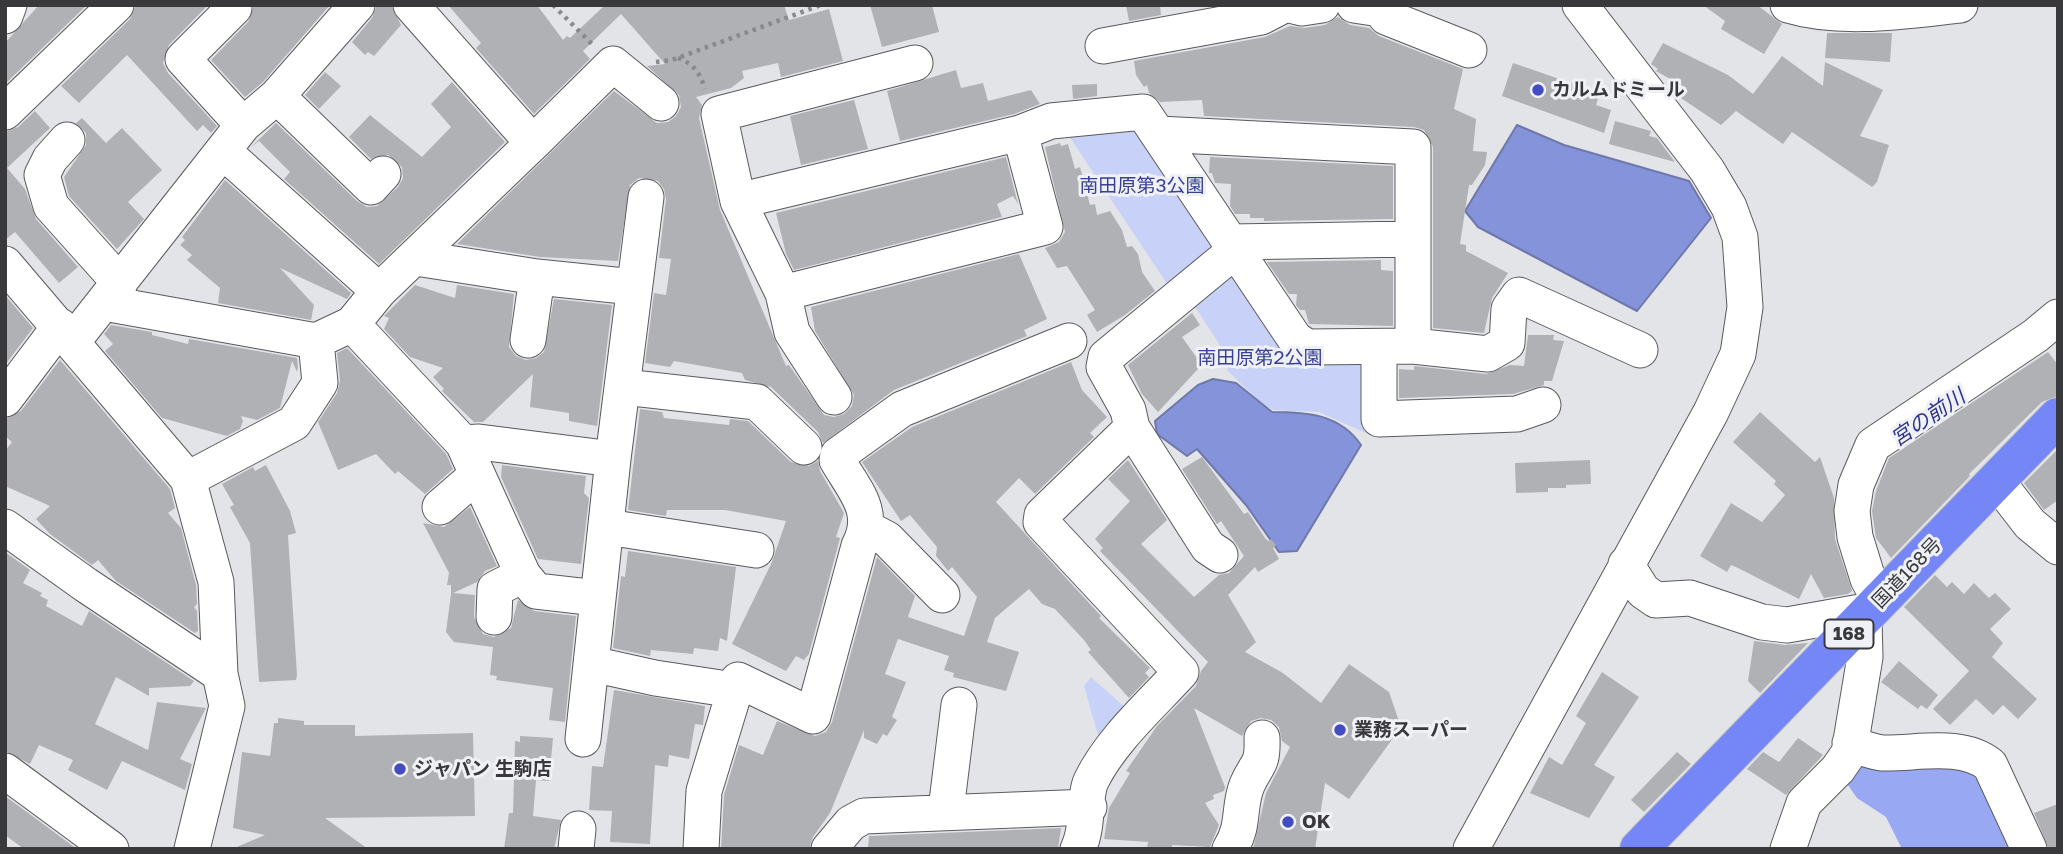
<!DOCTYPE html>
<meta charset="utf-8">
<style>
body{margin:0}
#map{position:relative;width:2063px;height:854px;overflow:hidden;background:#e3e4e8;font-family:"Golos Text",sans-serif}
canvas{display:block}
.frame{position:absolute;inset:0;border:7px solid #39393b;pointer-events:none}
</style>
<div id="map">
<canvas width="2063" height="854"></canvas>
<div class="frame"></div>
</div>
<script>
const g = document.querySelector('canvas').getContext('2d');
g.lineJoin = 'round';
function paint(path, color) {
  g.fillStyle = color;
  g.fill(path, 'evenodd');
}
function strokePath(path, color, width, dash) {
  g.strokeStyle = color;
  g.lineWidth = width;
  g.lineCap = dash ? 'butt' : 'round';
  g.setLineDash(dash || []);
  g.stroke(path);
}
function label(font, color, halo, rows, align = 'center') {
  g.font = font + ' "Golos Text","Noto Sans JP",sans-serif';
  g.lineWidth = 6;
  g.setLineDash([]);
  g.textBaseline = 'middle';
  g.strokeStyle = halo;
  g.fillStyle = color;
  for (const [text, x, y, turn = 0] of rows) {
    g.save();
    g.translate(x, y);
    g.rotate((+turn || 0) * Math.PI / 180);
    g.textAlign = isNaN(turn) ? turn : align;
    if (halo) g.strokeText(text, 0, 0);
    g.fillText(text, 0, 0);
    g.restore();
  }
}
paint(new Path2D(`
 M1126 124 1145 132 1214 250 1169 287 1067 133Z
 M1221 271 1240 274 1295 357 1360 361 1368 370 1366 433 1319 412 1274 410 1263 405 1227 370 1230 361 1190 299Z
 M1091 677 1128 710 1100 742 1084 686Z`), '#c8d2f8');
paint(new Path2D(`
 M1864 760 1971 768 2016 849H1902L1886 817 1857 798 1843 778Z`), '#99a8f2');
const water = new Path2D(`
 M1517 125 1564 145 1689 181 1711 218 1637 311 1478 227 1465 211Z
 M1213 379 1236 383 1272 412C1307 412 1340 414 1361 445L1297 551 1279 552 1246 505 1197 449 1187 456 1157 434 1155 421 1198 385Z`);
paint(water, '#8593db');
strokePath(water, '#6e78ab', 2);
paint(new Path2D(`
 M39 5H87L5 84V43Z
 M136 5H208L169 45 163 63 168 73 217 126 211 133 203 125 197 131 127 55 79 103 61 86 130 19Z
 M254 5H330L263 82 245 97 211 60 248 22Z
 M377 5H391L401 25 374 56 368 52 365 55 352 42 372 18Z
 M448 5H537L563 40 567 36 570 38 605 5H784L789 20 829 9 843 61 781 77 778 63 742 71 744 78 731 88 696 97 702 105 699 118 720 210 786 366 789 365 824 415 834 417 844 414 852 406 854 395 815 331 811 307 1019 254 1047 319 1024 330 1027 336 894 390 823 443 818 432 771 387 745 380 742 373 674 361 670 367 645 363 654 293 666 295 671 259 659 258 666 199 664 189 658 181 639 178 630 185 618 261 540 257 457 244 614 91 657 123 668 122 676 116 681 107 679 95 647 66 665 64 621 14 583 51 590 59 534 114 476 48 481 43Z
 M870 5H932L939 32 882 47Z
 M1126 5H1160L1161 15 1129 21Z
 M1703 5H1757L1782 24 1764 54 1721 29 1725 21Z
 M1338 17 1350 25 1369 28 1379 36 1463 69 1454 109 1476 119 1473 151 1487 152 1485 165 1472 185H1469L1460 244 1466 245V251L1508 273 1492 298 1484 333 1433 328V147L1424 130 1414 127 1204 116 1202 100 1160 102 1149 93 1147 85 1144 87 1136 75 1134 61 1265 37 1290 26 1304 28 1325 25Z
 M1827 33H1892L1890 62 1825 58Z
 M1663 43 1728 75 1753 94 1782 56 1823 86 1825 62 1883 90 1860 136 1889 145 1877 182 1872 187 1792 132 1783 144 1736 111 1721 125 1681 98 1686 88 1656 71 1658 69 1651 64Z
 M1513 63 1600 93 1596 105 1611 110 1604 133 1502 96Z
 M956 70 961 88 983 83 988 101 1031 90 1040 104 1014 114 900 141 887 91Z
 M325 72 341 86 319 109 305 95Z
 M452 82 505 142 379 264 284 179 290 172 259 141 250 148 276 123 357 201 367 207 377 206 398 187 403 178 402 167 388 155 371 159 349 137 370 115 422 157 451 127 431 104Z
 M1097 84V96L1073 99 1072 85Z
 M854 100 868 149 801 165 790 116Z
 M35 111 50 128 7 168 25 189 36 219 78 267 59 283 15 232 5 240V132L18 127Z
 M82 118 106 143 122 128 162 170 128 202 144 219 117 249 69 196 64 177 86 145V133L76 123Z
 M1615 121 1651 131 1649 136 1657 138 1675 162 1609 144Z
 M1060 143 1061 146 1068 144 1075 169 1080 167 1090 205 1095 204 1097 215 1110 211 1122 230 1127 247 1132 246 1138 254 1142 272 1155 291 1125 315 1097 332 1087 315 1095 310 1067 266 1057 268 1045 248 1059 242 1065 232 1045 147Z
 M1006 157 1018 204 1013 196 997 204 1002 217 794 270 786 254 776 213Z
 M1210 157 1393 166V219L1264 221V218H1250V214H1235L1230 206 1231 184 1215 183 1212 173H1209Z
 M225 180 351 293 347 299 280 268 314 305 311 320 218 303 220 288 187 260 192 255 180 245 185 240 182 237Z
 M1381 260V270L1393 271V326L1309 324 1305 310H1300L1296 305 1297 294H1289L1267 262Z
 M415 285 455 298 457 285 514 294 509 347 516 356 526 360 536 358 544 352 554 299 612 305 597 426 569 421V413L530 407 533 374 483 422H474L442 391 444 389 433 377 443 368 410 357 384 329 389 318 384 316Z
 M5 295 33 328 5 365Z
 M1192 313 1200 325 1182 337 1199 361 1198 369 1158 412 1142 394 1128 365Z
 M111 325 152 332V335L188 344 189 339 297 358 298 367 297 372 292 361 280 408 257 420 241 416 243 421 240 429 227 436 162 418 105 351 113 344 104 334Z
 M1528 335H1554L1553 340 1564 341 1552 381H1544V385L1513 394 1399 398V369L1414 370V366L1486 374 1510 365 1524 366Z
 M347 348 446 454 453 469 425 494 398 471 395 474 376 454 338 470 318 422 337 393 340 381 337 353Z
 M2048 352 2058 365V396L2042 402 1969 474 1970 476 1891 558 1876 538 1872 511 1876 491 1889 458Z
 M60 360 170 489 175 508 168 513 181 528 196 585 197 604 194 607 197 611 198 631 195 633 116 581 98 560 92 565 50 534 36 519 50 506 5 486V451L12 442 5 436V419L21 411Z
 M1071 362 1082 390 1107 417 1090 433 1094 437 1035 494 1019 478 996 502 1101 616 1099 618 1150 668 1145 673 1149 677 1129 698 1088 652 1091 650 1084 640 1055 609 1042 604 1029 589 995 618 987 642 1019 652 1006 691 953 677 954 673 944 670 949 656 898 639 885 674 906 682 892 717 897 720 887 736 883 734 877 744 864 738V730L830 813 813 837 809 849H721L724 795 739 745 763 755 777 721 815 736 826 732 832 722 877 557 915 596 908 617 964 636 977 597 952 567 948 571 936 556 937 547 910 515 901 521 862 462 912 427Z
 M640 409 662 412 664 418 729 425 730 419 748 421 791 462 809 466 818 461 820 471 844 513 836 537 840 538 809 654 804 660 796 656 786 671 732 644 772 562 786 521 725 510H667L666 516 628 510Z
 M1760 412 1815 462 1820 457 1834 498 1835 539 1852 591 1848 594 1824 598 1811 574 1799 599 1736 567 1731 565 1727 572 1700 556 1731 503 1762 522 1785 495 1774 484 1776 481 1733 442Z
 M2058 449V500L2044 510 2024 483Z
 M1202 457 1244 514 1248 512 1265 538 1268 541 1271 539 1276 545 1273 548 1279 559 1258 572 1255 567 1228 595 1256 642 1245 652 1283 673 1321 703 1349 664 1389 692 1401 727 1349 799 1325 783 1315 849H1253L1266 793 1290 747 1282 741 1279 727 1271 720 1261 718 1251 721 1242 736 1194 708 1225 787 1224 791 1213 795 1214 799 1205 803 1219 825 1210 847 1172 845V849H1147L1148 842 1104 839 1109 808 1130 773 1126 771 1157 726 1196 686 1201 671 1208 662 1100 551 1103 548 1095 539 1130 501 1108 479 1128 460 1167 520 1141 544 1194 597 1219 575 1229 573 1244 556 1221 521 1217 524 1182 469Z
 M1590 460 1591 484 1566 485V488H1548V492L1516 493 1515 463Z
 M266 465 290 511 296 533 288 535 297 675 296 680 259 682 250 543 230 507 234 505 222 484 253 467 255 471Z
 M502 465 586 476 584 493 589 498 581 564 538 559 501 477Z
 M470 507 497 566 485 571 477 582 453 593 475 595 474 617 483 634 494 637 511 628 518 600 534 611 576 616 565 722 549 720 553 688 496 680 497 676 490 675 493 647 454 642 446 632 451 594V585H447L449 573 423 523 444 527Z
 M628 551 736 567 727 641 720 638 718 651 694 648 693 654 651 650 650 656 613 648 621 576 625 577Z
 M5 552 30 570 23 583 42 593 40 596 48 600 46 606 82 626 89 611 194 681 190 686 149 688V696L116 677 95 724 148 750 157 702 206 708 180 759 192 764 185 790 122 761 107 790 68 770 73 760 39 745 30 764 5 751Z
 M1935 575 1947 587 1952 582 1964 594 1974 583 1989 598 1995 593 2011 609 1990 629 2003 643 1992 657 2037 699 2018 719 2003 705 1993 715 1976 699 1950 725 1933 709 1969 671 1904 607Z
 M1754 641 1785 645 1808 643 1760 693 1748 681Z
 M1899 661 1938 695 1927 709 1921 705 1918 709 1881 682Z
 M1602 672 1639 697 1594 765 1615 777 1589 818 1530 793 1549 757 1562 765 1586 723 1576 716Z
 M614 690 705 706 703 725 695 724 689 759 669 755 668 767 655 765 650 844 610 842 612 811 589 810 592 766 603 767Z
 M278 718 304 721V725H355V736L473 733 475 816 325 818 368 849H232L265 835 233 828 242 752 270 756 274 723H278Z
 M520 736 553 738 549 781 536 780 533 816 561 820 554 849H504L509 813H513L515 741 520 742Z
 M1798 738 1823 755 1786 795 1747 769 1763 752 1779 762Z
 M1677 752 1691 764 1644 812 1631 800Z
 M5 796 77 849H24L5 835Z
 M2058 804V849H2049L2034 813Z
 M1061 828 1058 849H868L869 836Z`), '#b0b1b5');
const minor = new Path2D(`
 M1290 5 1302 8 1322 5
 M1354 5 1380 9 1386 17 1469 50
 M1788 5C1841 21 1905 11 1960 5
 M234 8 183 59 243 125
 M5 16 9 5
 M1103 46 1261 17 1284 5
 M277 96 371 187 383 174
 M5 112 116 5
 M1159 134 1413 147V346
 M67 140 50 159 42 175 51 206 120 283
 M533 143 613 64 661 103
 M224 152 379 291
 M738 201 1020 133 1051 121 1143 112 1295 339 1307 347 1413 346 1488 354 1507 343 1509 309 1519 295 1640 350
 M1231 242 1411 239
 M416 258 537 277 634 287
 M5 264 188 479 216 582 220 674 227 706 192 849
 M783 293 1045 227 1020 133
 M104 303 316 341
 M352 324 463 443 523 575 536 591 597 598
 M528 340 537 277
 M73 341 243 125 277 96 357 5
 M1379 347V419L1517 414 1543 405
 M624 387 757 402 804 447
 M834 397 792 332 783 293 738 201 719 114 915 63
 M5 399 60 326
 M1132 428 1208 547 1220 555
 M463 443 479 442 613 459
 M188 479 294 423 320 383 316 341 352 324 379 291 533 143 411 5
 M1996 480 2030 524 2058 547
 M440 507 477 475
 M5 527 86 585 220 674
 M607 527 756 550
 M868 529 887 539 942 595
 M1626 564 1643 591 1656 600 1690 598 1762 622 1787 625 1872 610
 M1880 601 1868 579 1855 537 1852 511 1856 485 1873 445 2035 336 2058 317
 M494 617 495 589 523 575
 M592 664 655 678 734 690
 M583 739 613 459 646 197
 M1850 743C1860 747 1872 752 1882 753 1917 754 1961 742 1990 765L2029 849
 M5 771 111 849
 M946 810 959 705
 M576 849 578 829
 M701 849 704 791 738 680 813 716 859 546C877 512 855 491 837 460L838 455 902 409 1069 341
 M829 849 851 823 864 816 1089 807
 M1078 849C1089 827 1084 796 1091 781 1111 740 1151 705 1181 672L1041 522 1042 515 1132 428 1128 410 1104 367 1106 357 1237 249
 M1230 849C1245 826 1238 807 1247 785 1257 762 1263 767 1262 738
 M1471 849 1711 412 1738 354 1745 307 1740 237 1729 207 1707 170 1580 5
 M1788 849 1804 803 1838 769 1849 753 1865 657 1864 619`);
const highway = new Path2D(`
 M1639 849 2058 417`);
strokePath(minor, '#5a5a5e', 37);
strokePath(highway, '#c0c0c0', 40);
strokePath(new Path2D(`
 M553 5 592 44
 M678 58C694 64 700 73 705 89
 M656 62 672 60 821 5`), '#89898c', 4.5, [3.5, 5]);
strokePath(minor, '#fff', 35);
strokePath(highway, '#7586f6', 38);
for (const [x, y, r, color] of [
 [1538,90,7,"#444cc1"],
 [1340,730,7,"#444cc1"],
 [400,769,7,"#444cc1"],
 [1288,822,7,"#444cc1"]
]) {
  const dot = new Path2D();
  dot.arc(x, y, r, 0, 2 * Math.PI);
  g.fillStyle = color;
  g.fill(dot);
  strokePath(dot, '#f0f1f6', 2.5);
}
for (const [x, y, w] of [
 [1849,634,49]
]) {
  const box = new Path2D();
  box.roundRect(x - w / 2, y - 14.5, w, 29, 5);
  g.fillStyle = '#f0f1f6';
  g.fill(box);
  strokePath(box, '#39393b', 2);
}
label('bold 18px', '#39393b', null, [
 ["168",1849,634]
]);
label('bold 19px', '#39393b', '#f0f1f6', [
 ["カルムドミール",1552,90],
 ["業務スーパー",1354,730],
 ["ジャパン 生駒店",414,769],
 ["OK",1302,822]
], 'left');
label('19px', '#384196', '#f0f1f6', [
 ["南田原第3公園",1142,186],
 ["南田原第2公園",1260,358]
]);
label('19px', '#39393b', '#f0f1f6', [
 ["国道168号",1907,573,-46]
]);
label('italic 21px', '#2e3488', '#f0f1f6', [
 ["宮の前川",1928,418,-34]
]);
</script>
